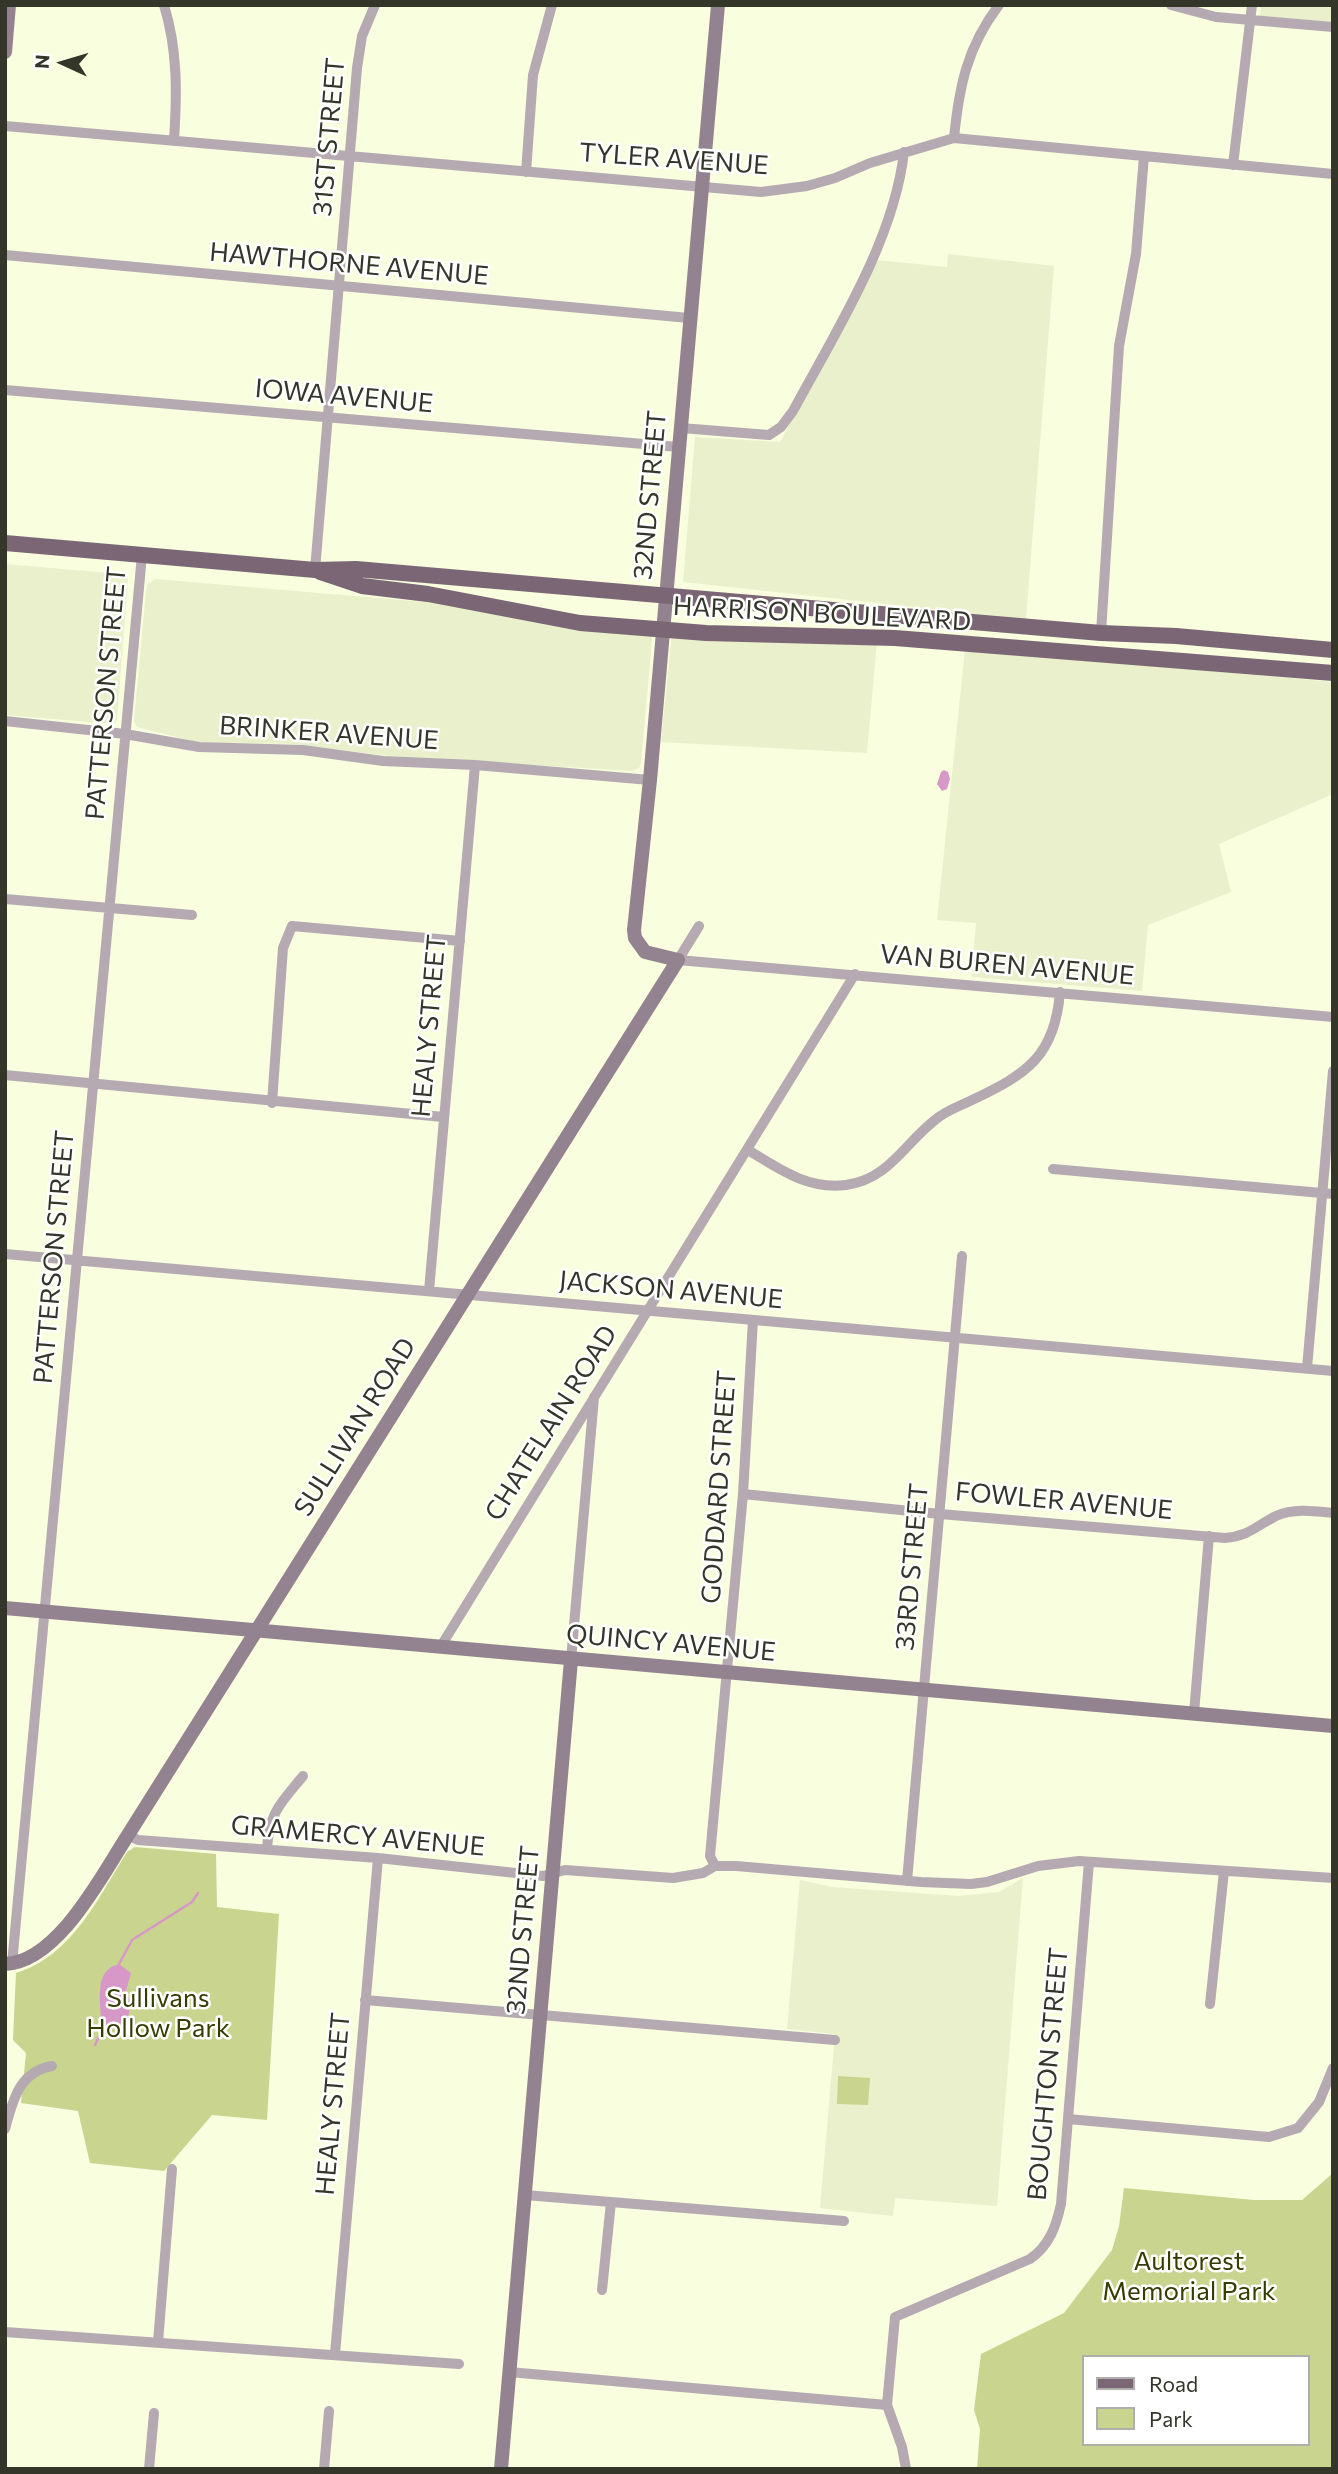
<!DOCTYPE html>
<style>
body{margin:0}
#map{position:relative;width:1338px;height:2474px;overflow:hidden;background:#f8fede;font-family:Commissioner,sans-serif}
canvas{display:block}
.frame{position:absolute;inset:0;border:7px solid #34362a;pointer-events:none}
.legend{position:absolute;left:1082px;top:2355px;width:228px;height:91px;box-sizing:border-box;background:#fff;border:2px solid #aeafaa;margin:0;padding:9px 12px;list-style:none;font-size:21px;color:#34362a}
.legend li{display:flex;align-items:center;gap:14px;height:35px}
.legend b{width:35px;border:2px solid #aeafaa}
.north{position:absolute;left:28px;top:28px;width:70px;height:70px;-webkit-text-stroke:5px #fff;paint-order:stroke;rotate:274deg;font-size:19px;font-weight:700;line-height:28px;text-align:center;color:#34362a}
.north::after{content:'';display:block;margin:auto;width:24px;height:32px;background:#34362a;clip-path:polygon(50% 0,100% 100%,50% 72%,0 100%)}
</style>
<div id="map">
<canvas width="1338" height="2474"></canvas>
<div class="frame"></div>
<ul class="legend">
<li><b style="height:9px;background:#7b6676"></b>Road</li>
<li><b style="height:19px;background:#c9d48f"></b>Park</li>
</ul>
<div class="north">N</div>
</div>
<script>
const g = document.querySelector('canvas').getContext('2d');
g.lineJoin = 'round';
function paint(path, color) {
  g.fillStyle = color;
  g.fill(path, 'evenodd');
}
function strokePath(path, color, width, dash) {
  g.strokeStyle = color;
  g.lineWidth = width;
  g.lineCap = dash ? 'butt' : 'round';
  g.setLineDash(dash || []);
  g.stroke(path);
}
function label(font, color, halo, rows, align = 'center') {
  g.font = font + ' Commissioner,sans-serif';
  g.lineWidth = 5;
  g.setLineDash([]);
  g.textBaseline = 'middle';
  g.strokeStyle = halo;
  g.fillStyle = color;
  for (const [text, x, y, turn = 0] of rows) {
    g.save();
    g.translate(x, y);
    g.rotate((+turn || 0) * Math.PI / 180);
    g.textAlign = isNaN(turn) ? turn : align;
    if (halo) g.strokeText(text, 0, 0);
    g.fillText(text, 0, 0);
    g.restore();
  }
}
paint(new Path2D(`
 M1261 5H1333V22L1260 17Z
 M948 254 1054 266 1026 619 683 582 695 437 780 442 869 280 876 260 947 267Z
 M5 564 121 574 128 578 117 720 114 724 5 715Z
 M155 579 647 621 653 628 641 764 639 768 632 771 389 756 294 744 196 742 137 727 134 721 146 591 148 584Z
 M672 632 877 641 867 753 661 742Z
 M965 649 1333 682V794L1219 844 1231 892 1148 925 1142 991 972 977 976 923 937 920Z
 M1023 1878 997 2206 895 2198 893 2216 820 2208 835 2034 787 2029 800 1880 832 1887 959 1896 999 1892Z`), '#e9f0cb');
paint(new Path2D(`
 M135 1847 216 1854 217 1907 279 1914 267 2120 212 2115 164 2171 90 2163 78 2111 21 2103 26 2053 13 2040 16 1973C72 1956 98 1898 127 1852Z
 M838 2076 870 2078 868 2105 837 2104Z
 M1333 2173V2469H977L980 2429 974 2410 981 2354 1064 2313 1112 2250 1119 2226 1124 2188 1254 2200H1302ZM1084 2357H1308V2444H1084Z`), '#c9d48f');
paint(new Path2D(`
 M944 770 948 772 950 779 947 789 942 791 937 784 941 772Z
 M119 1964 131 1973 126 1991 130 2002 129 2014 122 2022 110 2029 103 2028 101 2022C101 2001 93 1970 119 1964Z`), '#d798c8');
strokePath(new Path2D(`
 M119 1964 132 1940 192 1902 198 1893
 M95 2045 103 2028`), '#d798c8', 2.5);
strokePath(new Path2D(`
 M164 5C178 51 177 94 174 141
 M1171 5 1216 17 1333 27
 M5 126 761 192 807 186 835 178 870 163 954 138 1333 174
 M954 138C959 87 967 47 999 5
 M1233 165 1252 5
 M526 172 533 75 552 5
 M5 255 689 318
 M5 390 679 447
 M681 428 769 435 781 427 793 411C835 333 894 241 904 152
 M315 570 357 68 362 36 375 5
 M1101 633 1119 346 1136 254 1144 156
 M5 721 125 734 199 747 303 750 383 761 475 765 650 780
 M5 899 192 915
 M699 926 678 960 1333 1017
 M5 1075 443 1117
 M272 1103 283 948 292 926 460 941
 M748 1150C779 1169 808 1190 846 1185 889 1179 904 1144 935 1120 945 1111 960 1106 972 1100 1027 1074 1055 1056 1060 992
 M1053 1169 1333 1194
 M5 1254 1333 1371
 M429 1291 475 765
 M1307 1368 1333 1071
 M743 1494 940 1514 1225 1538C1249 1536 1256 1526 1276 1516 1294 1508 1314 1511 1333 1513
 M441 1646 855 974
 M571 1660 594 1397
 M1194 1713 1209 1536
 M128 1835 138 1840 378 1858 543 1876 565 1870 673 1878 703 1873 715 1866H736L921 1882 971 1884 987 1882 1038 1866 1079 1861 1333 1878
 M267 1849C269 1812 281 1803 303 1776
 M715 1866 710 1856 743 1494 753 1320
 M907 1881 962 1256
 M12 1964 142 555
 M365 2000 835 2040
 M1210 2004 1224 1871
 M1068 2119 1269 2137 1298 2128 1319 2102 1333 2068
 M5 2129C13 2100 19 2072 52 2066
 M525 2195 844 2221
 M602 2290 611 2202
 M5 2332 459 2364
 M158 2342 172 2169
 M335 2354 378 1858
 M509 2372 887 2405
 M149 2469 154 2413
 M324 2469 329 2411
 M906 2469 902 2447 887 2405 895 2317 1030 2259C1049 2246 1056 2227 1061 2204L1089 1862`), '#b5a9b2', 10);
strokePath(new Path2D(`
 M5 52 9 5
 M5 1608 1333 1726
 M5 1964C58 1962 102 1875 128 1835L678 960 645 952 635 938 634 930 650 780 718 5
 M501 2469 571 1660`), '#93828f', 14);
strokePath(new Path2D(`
 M5 543 315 570 356 569 1101 633 1176 636 1333 650
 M320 572 362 586 428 594 580 623 706 633 895 638 1333 673`), '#7b6676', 16);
label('26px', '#34362a', '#fff', [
 ["31ST STREET",329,137,-85],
 ["TYLER AVENUE",674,159,4],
 ["HAWTHORNE AVENUE",349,264,5],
 ["IOWA AVENUE",344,396,5],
 ["32ND STREET",650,495,-85],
 ["HARRISON BOULEVARD",822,614,3],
 ["PATTERSON STREET",106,693,-85],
 ["BRINKER AVENUE",329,733,4],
 ["VAN BUREN AVENUE",1007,965,5],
 ["HEALY STREET",429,1026,-85],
 ["PATTERSON STREET",54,1257,-85],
 ["JACKSON AVENUE",671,1290,5],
 ["CHATELAIN ROAD",551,1423,-58],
 ["SULLIVAN ROAD",355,1427,-58],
 ["GODDARD STREET",719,1487,-86],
 ["FOWLER AVENUE",1064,1501,5],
 ["33RD STREET",912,1567,-85],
 ["QUINCY AVENUE",671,1643,5],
 ["GRAMERCY AVENUE",358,1836,5],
 ["32ND STREET",523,1930,-85],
 ["BOUGHTON STREET",1048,2074,-85],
 ["HEALY STREET",333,2104,-85]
]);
label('26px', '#363c02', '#fff', [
 ["Sullivans",158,1998],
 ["Hollow Park",158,2028],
 ["Aultorest",1189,2261],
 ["Memorial Park",1189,2291]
]);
</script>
